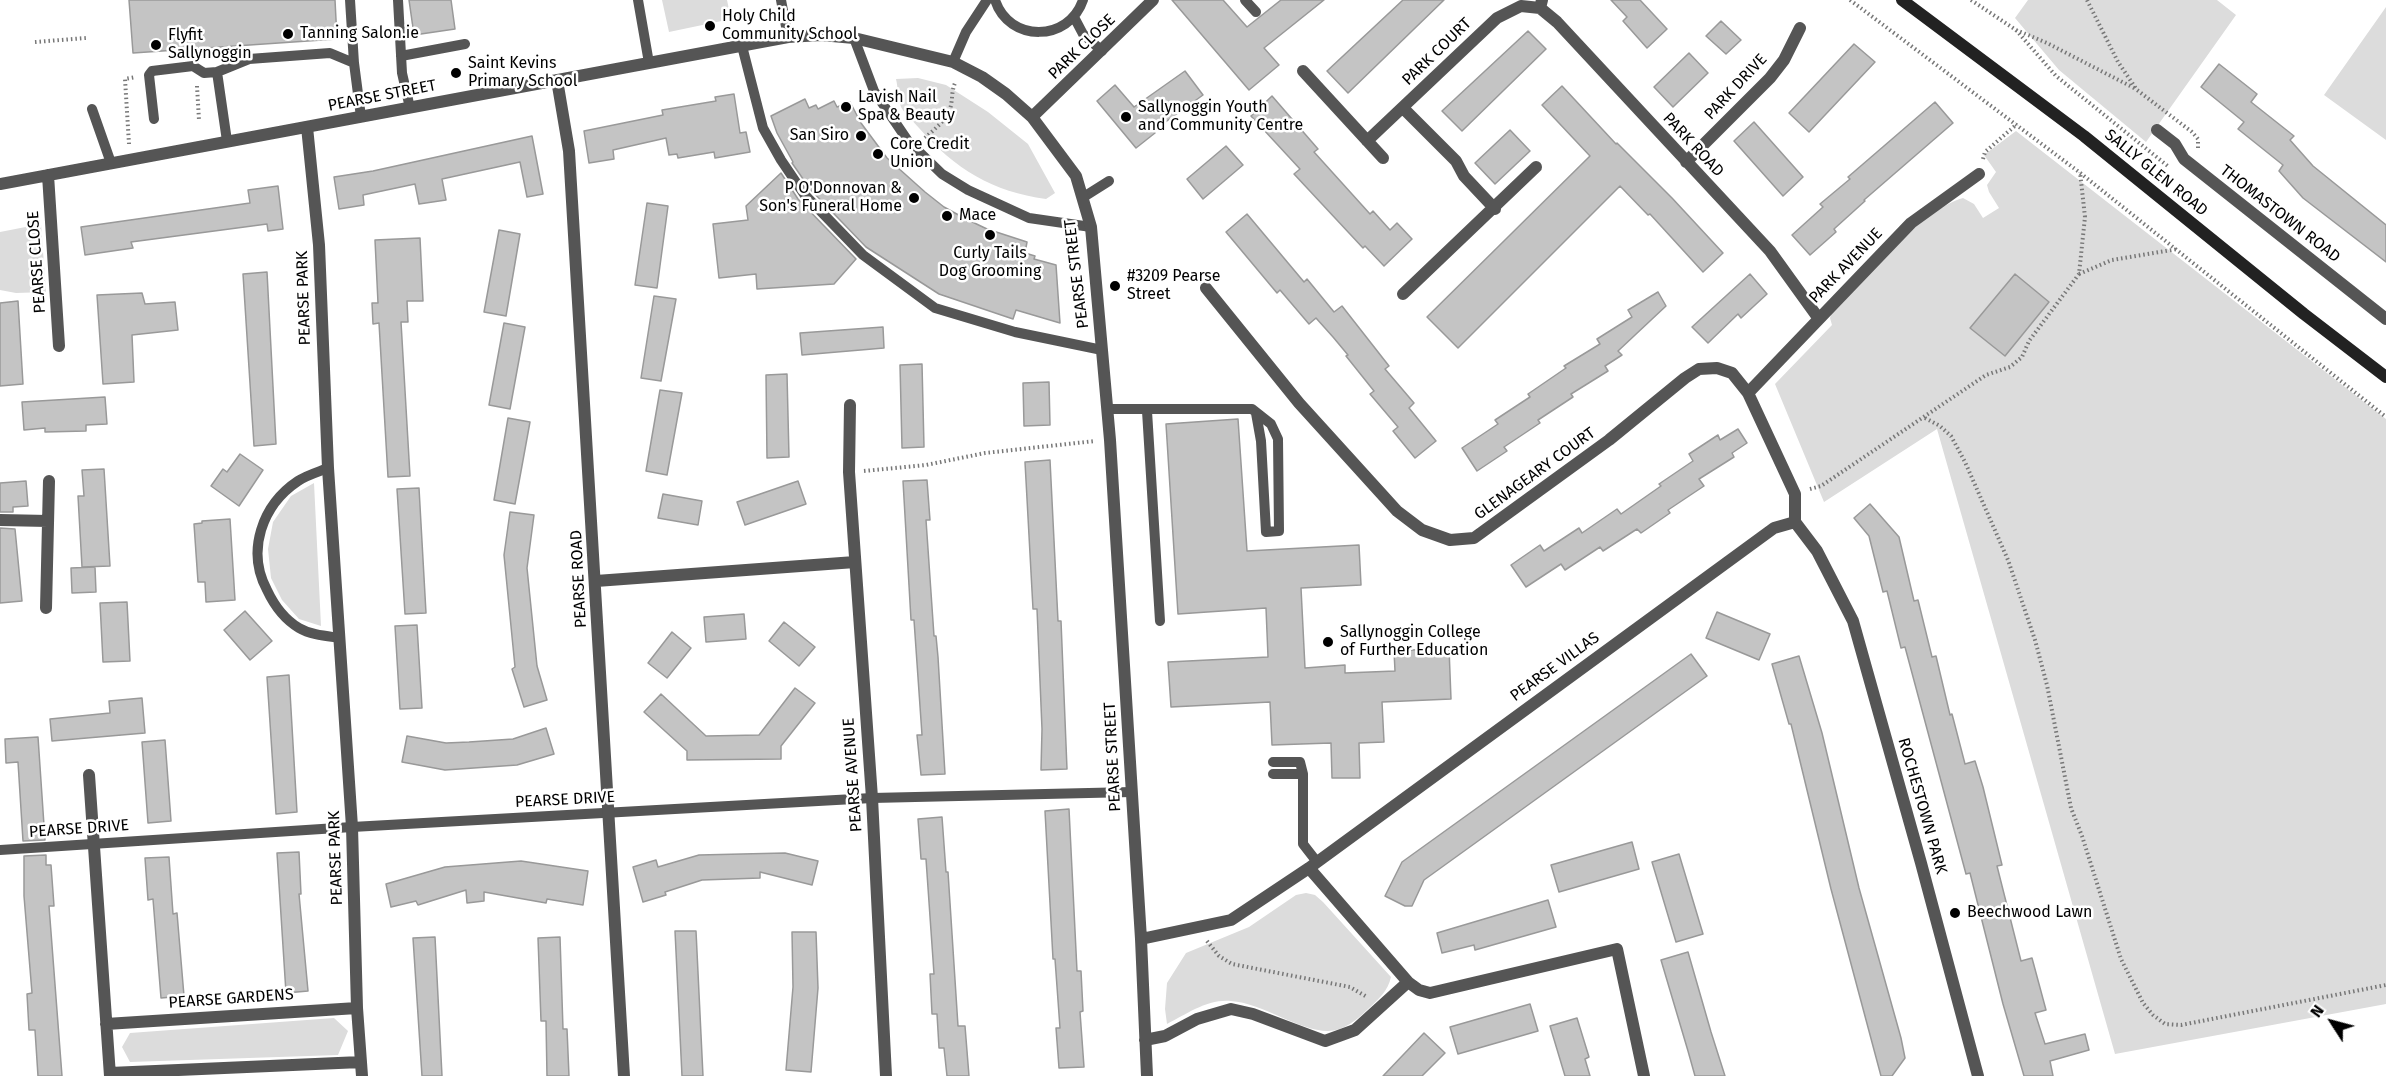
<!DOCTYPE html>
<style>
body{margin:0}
#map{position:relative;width:2386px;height:1076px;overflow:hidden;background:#fff;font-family:"Fira Sans",sans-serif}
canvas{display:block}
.north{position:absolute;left:2302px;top:992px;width:60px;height:60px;-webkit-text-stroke:4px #fff;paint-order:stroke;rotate:306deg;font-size:16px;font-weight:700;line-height:24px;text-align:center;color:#000}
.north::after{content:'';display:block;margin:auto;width:21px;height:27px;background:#000;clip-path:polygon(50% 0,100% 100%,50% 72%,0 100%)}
</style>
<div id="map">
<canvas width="2386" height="1076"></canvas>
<div class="north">N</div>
</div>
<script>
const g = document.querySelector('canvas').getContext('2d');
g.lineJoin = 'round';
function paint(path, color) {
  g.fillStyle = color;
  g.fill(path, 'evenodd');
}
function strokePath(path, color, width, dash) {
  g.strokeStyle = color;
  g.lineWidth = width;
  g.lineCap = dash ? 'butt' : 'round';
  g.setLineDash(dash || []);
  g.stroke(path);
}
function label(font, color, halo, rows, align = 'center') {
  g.font = font + ' "Fira Sans",sans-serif';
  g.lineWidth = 5;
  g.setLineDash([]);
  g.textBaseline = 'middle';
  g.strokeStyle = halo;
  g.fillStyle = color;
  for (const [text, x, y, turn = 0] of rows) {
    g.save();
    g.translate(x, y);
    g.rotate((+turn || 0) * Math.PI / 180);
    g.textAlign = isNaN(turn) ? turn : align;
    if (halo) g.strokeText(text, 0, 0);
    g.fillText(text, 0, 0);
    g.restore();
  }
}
paint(new Path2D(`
 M662 0H727L731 19 669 32Z
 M2028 0H2217L2236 15 2146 142 2059 70 2015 18Z
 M2386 7V140L2324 95Z
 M918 78 946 85 988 112 1028 144 1055 193 1046 199C993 192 955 169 919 128 914 122 905 114 901 107 898 99 898 87 896 79Z
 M2016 131 2386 419V1004L2115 1054 1937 429 1824 502 1775 384 1832 325 1830 318 1832 311C1864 277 1919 211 1963 198L1974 204 1983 218 1999 208 1989 192 1987 185 1996 172 1984 155Z
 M41 224 46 292 16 293 0 290V232Z
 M314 483 321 626 299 619 282 600 271 578 268 549 273 522 291 496Z
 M1306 893 1315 895 1323 902 1391 977C1388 991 1378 1000 1367 1010 1357 1020 1343 1031 1328 1031 1299 1031 1262 1003 1231 1001 1207 999 1187 1014 1167 1024L1165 1009 1167 983 1186 953 1249 927 1296 895Z
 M334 1018 348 1031 338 1055 130 1062 122 1047 130 1033Z`), '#dcdcdc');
const building = new Path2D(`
 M129 0H335L337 39 133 53Z
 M409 0H451L455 29 414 35Z
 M1172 0H1223L1247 27 1281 0H1324L1264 48 1279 65 1249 90Z
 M1403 0H1444L1348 93 1327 71Z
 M1611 0H1640L1667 29 1647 48 1623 21 1627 17Z
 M1721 21 1741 40 1726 54 1706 36Z
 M1528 31 1546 49 1462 131 1442 111Z
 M1854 44 1875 62 1809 132 1789 113Z
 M1689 53 1708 73 1673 107 1654 87Z
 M2219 64 2257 94 2251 102 2294 136 2290 140 2313 166 2386 225V262L2303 198 2279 171 2283 165 2238 129 2244 122 2201 87Z
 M1185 71 1203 95 1153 131 1155 133 1136 148 1097 101 1115 85 1134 107Z
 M1562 86 1616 144 1617 143 1672 198 1723 253 1703 272 1650 214 1648 215 1620 186 1458 348 1427 317 1590 156 1542 105Z
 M734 94 740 133 746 132 750 152 715 158 714 152 678 158 677 154 669 155 666 138 613 150 614 159 589 163 584 131 663 115 662 110 716 101 715 97Z
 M1272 96 1318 149 1314 152 1370 214 1373 211 1390 230 1397 223 1412 239 1384 266 1365 246 1363 248 1294 174 1300 169 1251 116Z
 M805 99 809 108 816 105 818 109 834 101 837 107 850 102 861 123 887 158 925 192 944 207 964 218 987 229 1027 242 1025 253 1035 256 1034 259 1056 265 1060 323 1016 310 1013 319 939 294 866 247 810 189 792 163 793 162 777 133 771 116Z
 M1935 102 1953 123 1864 200 1865 201 1834 229 1836 232 1810 255 1792 235 1823 207 1820 204 1850 179 1848 177Z
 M1754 122 1803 177 1783 196 1734 141Z
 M1510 130 1530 151 1495 184 1475 163Z
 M532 136 543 194 527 197 520 162 442 179 446 200 419 204 415 184 363 195 364 205 339 209 334 177 373 171Z
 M1226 146 1243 165 1203 199 1187 179Z
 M781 173 798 199 856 259 834 284 757 289 756 274 719 278 713 224 748 220 746 206Z
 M278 186 283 229 268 231 267 224 237 228 131 242 133 248 85 255 81 227 250 203 248 190Z
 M647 203 668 206 657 288 635 285Z
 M1247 214 1304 282 1307 279 1334 312 1342 306 1389 366 1385 369 1414 403 1409 408 1436 441 1415 458 1393 431 1398 427 1370 394 1374 391 1346 356 1348 355 1333 337 1316 318 1309 324 1280 290 1277 293 1226 232Z
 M499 230 520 234 506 316 484 312Z
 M420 238 423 301H407L408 322H401L410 476 388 477 379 323 373 324 372 303H378L375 240Z
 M267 272 276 444 254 446 243 274Z
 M1750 274 1767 294 1741 318 1738 314 1708 343 1692 327Z
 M2015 274 2049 302 2005 356 1970 328Z
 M1658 292 1666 306 1618 351 1622 355 1605 366 1608 371 1571 394 1573 397 1538 420 1540 423 1504 447 1507 451 1477 471 1462 448 1498 424 1495 420 1530 397 1528 394 1566 368 1564 366 1600 344 1597 339 1632 317 1628 310Z
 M142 293 145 304 175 302 178 330 132 335 134 382 103 384 97 295Z
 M654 296 676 299 661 381 641 378Z
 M18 301 23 384 0 386V303Z
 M504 323 525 327 510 409 489 405Z
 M883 327 884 348 802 355 800 333Z
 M922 364 924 447 902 448 900 365Z
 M787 374 789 457 767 458 766 375Z
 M1049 382 1050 425 1024 426 1023 383Z
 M660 390 682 393 667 475 646 471Z
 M105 397 107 424 86 425V431L45 432V428L24 430 22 402Z
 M508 418 530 422 515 504 494 500Z
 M1238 419 1247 551 1359 545 1361 585 1301 588 1305 668 1345 665V673L1395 671 1394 651 1449 648 1451 699 1382 702 1384 742 1359 743 1360 778H1332L1331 743 1272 745 1270 702 1171 707 1168 662 1268 657 1266 608 1178 614 1166 424Z
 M1738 429 1747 443 1732 453 1734 457 1699 479 1704 486 1668 510 1670 513 1641 533 1637 529 1603 551 1600 547 1565 570 1561 564 1526 587 1511 565 1540 545 1544 551 1579 528 1582 533 1617 509 1621 514 1661 486 1659 484 1693 461 1689 454 1718 435 1720 440Z
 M240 454 263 470 239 506 211 486 223 469 227 472Z
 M1050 460 1058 621H1061L1067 769 1041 770 1042 729 1037 609H1033L1025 462Z
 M104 469 110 566 82 567 78 496H84L82 470Z
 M927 480 930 520H926L934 636H936L938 657 945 774 921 775 917 735H922L914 620H911L903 481Z
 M26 481 28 506 13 507V512H0V483Z
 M798 481 806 504 745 525 737 502Z
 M419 488 426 613 405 614 397 489Z
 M663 494 702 501 698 525 658 518Z
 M1870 504 1899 537 1914 601 1918 600 1932 657 1936 656 1950 715 1952 714 1965 764 1975 761 1983 787 2002 865 1997 866 2021 961 2032 958 2046 1010 2035 1013 2045 1044 2085 1034 2089 1050 2050 1061 2053 1076H2024L2003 1004 1970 873 1966 874 1905 647 1901 648 1887 591 1883 592 1869 536 1854 518Z
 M510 512 534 515 527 568 537 666 547 700 524 707 512 669 515 667 504 555Z
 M230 519 235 600 206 602 205 582H198L194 524 202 523V521Z
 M0 528 15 529 22 601 0 603Z
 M95 567 96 592 72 593 71 568Z
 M127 602 130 661 103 662 100 603Z
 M245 611 272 641 250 660 224 630Z
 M1717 612 1770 634 1759 660 1706 638Z
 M744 614 746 639 706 642 704 617Z
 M784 622 815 647 799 666 769 641Z
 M417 625 422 708 400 709 395 626Z
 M672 632 691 648 667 678 648 663Z
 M1691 654 1707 676 1424 880 1412 906H1405L1385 896 1402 862Z
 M1799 656 1822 733 1859 888 1901 1038 1905 1058 1892 1076H1881L1831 889 1791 724H1789L1772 664Z
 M289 675 297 812 276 814 267 677Z
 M795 688 815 703 781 746V759L687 760V751L644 712 661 694 706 736 759 735Z
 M142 698 145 733 52 741 50 719 110 713 109 701Z
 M546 728 554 754 517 765 445 770 402 762 407 736 446 743 469 742 513 739Z
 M38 737 45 840 23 841 18 762 6 763 5 739Z
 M165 740 171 821 148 823 142 742Z
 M1069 809 1077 971H1081L1083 1011 1080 1012 1084 1067 1059 1068 1056 1028H1060L1055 959H1053L1045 811Z
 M942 817 946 872H948L958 1026H965L969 1076H947L944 1048H939L937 1014H932L930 974H934L926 859H921L918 819Z
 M1632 842 1639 869 1559 892 1551 865Z
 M299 852 301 894H299L308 991 286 993 277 853Z
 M785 853 818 861 812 885 760 872V878L702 880 665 892 666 895 643 902 633 867 656 860 658 867 699 855Z
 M1679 854 1703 934 1676 942 1652 862Z
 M46 855V865H51L54 906H49L62 1076H38L35 1030H29L27 994 32 993 24 896V856Z
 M169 857 173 914 177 913 184 996 161 998 153 899 148 900 145 858Z
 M521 861 588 871 583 905 547 899 546 903 484 892V901L467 903 466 890 418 905 416 901 391 907 386 884 445 867Z
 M1548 900 1556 927 1475 950 1474 945 1442 953 1437 933Z
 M675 931H696L703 1076H682Z
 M792 932H816L818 988 811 1072 786 1070 793 987Z
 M435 937 442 1076H422L413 938Z
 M560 937 563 1029H567L569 1076H547L546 1021H541L538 938Z
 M1688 952 1711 1032 1725 1076H1695L1688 1051 1661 960Z
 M1530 1004 1538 1031 1458 1054 1450 1027Z
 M1577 1018 1589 1057 1585 1059 1590 1076H1565L1550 1026Z
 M1424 1033 1445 1053 1422 1076H1383Z`);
paint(building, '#c4c4c4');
strokePath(building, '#999', 1.5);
strokePath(new Path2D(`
 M1850 0 2079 172 2386 417
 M1971 0 2016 30 2047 43 2136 89
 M2087 0 2118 62 2137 90 2192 132 2198 139V149
 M2016 30 2056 76 2169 167
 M35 42 86 38
 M197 86 199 120
 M925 138C933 130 946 121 950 109 953 100 951 90 956 81
 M129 144 125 79 136 77
 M1983 159 1985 152 2017 124
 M2079 274 2112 260 2178 249
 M1925 418 1940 426 1951 436 1965 462 2008 560 2035 640 2047 685 2071 808 2082 836 2121 959 2143 1003 2153 1015 2165 1024 2181 1025 2386 985
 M864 471 926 465 985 453 1095 441
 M1810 489 1821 486 1986 375 2010 367 2022 357 2029 341 2079 274 2085 217 2080 172
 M1207 941 1219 956 1232 964 1350 987 1367 997`), '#777', 4, [1.5, 3]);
strokePath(new Path2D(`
 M350 0 354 63
 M398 0 402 73 410 108
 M638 0 649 63
 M781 0 788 37
 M995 0C1009 43 1069 42 1083 0
 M1245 0 1256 12
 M1074 17 1083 34 1102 51
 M854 38 874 91 908 141 942 174 968 190 1029 218 1091 227
 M742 46 763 128 781 160 804 194 863 255 935 308 1015 332 1102 350
 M401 56 465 44
 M953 62 966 32 987 0
 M217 72 249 59 330 53 354 63 361 117
 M92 109 111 163
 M154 119 149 75 152 71 193 66 204 73 217 72 227 141
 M1082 198 1109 181
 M1108 409H1252L1271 424 1278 439 1279 531 1266 532 1261 441 1256 413
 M1147 411 1160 621
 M328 468C318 472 307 475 298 481 262 505 246 551 267 590 274 605 284 619 299 628 311 635 326 636 340 638
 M1273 762H1300L1303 774V844L1317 862
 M1273 774H1303
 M0 850 352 827 872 798 1132 792`), '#555', 10);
strokePath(new Path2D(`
 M1542 0 1540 8 1557 22 1770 251 1819 319
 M1303 71 1383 158
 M557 80 569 151 624 1076
 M1403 108 1456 161 1464 176 1495 209
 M1032 117 1153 0
 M307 127 319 245 328 468 352 827 357 1008 362 1076
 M2157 130 2175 144 2184 159 2386 319
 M1367 141 1497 18 1521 6 1540 8
 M1686 162 1770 78 1784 60 1800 28
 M48 175 59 346
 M0 184 788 37 821 35 854 38 953 62 982 77 1006 94 1032 117 1076 176 1091 227 1110 440 1141 939 1147 1076
 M1206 288 1299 403 1397 511 1422 530 1450 540 1474 538 1609 440 1685 378 1699 369 1717 368 1732 373 1748 393 1795 494V522
 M1403 294 1536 167
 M1748 393 1911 223 1979 174
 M850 405 849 472 872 798 886 1076
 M0 520 48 521
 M596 581 855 562
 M46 608 49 481
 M89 775 110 1076
 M1309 868 1408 982 1419 990 1430 993 1617 949 1644 1076
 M1141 939 1231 920 1309 868 1774 528 1795 522 1817 551 1853 621 1921 863 1978 1076
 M106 1024 357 1008
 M1145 1040 1165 1036 1197 1019 1231 1009 1253 1014 1325 1041 1355 1030 1408 982
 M110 1073 361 1062`), '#555', 12);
strokePath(new Path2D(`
 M1902 0 2084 136 2304 314 2386 377`), '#222', 12);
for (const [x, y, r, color] of [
 [710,26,6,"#000"],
 [288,34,6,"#000"],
 [156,45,6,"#000"],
 [456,73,6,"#000"],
 [846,107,6,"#000"],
 [1126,117,6,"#000"],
 [861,136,6,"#000"],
 [878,154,6,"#000"],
 [914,198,6,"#000"],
 [947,216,6,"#000"],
 [990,235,6,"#000"],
 [1115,286,6,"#000"],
 [1328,642,6,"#000"],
 [1955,913,6,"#000"]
]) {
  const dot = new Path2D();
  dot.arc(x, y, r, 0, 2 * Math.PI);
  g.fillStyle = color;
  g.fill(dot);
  strokePath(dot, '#fff', 2);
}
label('16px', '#000', '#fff', [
 ["Holy Child",722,17],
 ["Community School",722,35],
 ["Tanning Salon.ie",300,34],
 ["Flyfit",168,36],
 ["Sallynoggin",168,54],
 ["Saint Kevins",468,64],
 ["Primary School",468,82],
 ["Lavish Nail",858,98],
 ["Spa & Beauty",858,116],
 ["Sallynoggin Youth",1138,108],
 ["and Community Centre",1138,126],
 ["San Siro",849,136,"right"],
 ["Core Credit",890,145],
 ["Union",890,163],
 ["P O'Donnovan &",902,189,"right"],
 ["Son's Funeral Home",902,207,"right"],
 ["Mace",959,216],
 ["Curly Tails",990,254,"center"],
 ["Dog Grooming",990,272,"center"],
 ["#3209 Pearse",1127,277],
 ["Street",1127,295],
 ["Sallynoggin College",1340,633],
 ["of Further Education",1340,651],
 ["Beechwood Lawn",1967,913]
], 'left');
label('16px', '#000', '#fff', [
 ["PARK CLOSE",1082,47,-44],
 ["PARK COURT",1437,52,-44],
 ["PARK DRIVE",1736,87,-47],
 ["PEARSE STREET",382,96,-11],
 ["PARK ROAD",1693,145,47],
 ["SALLY GLEN ROAD",2156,173,39],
 ["THOMASTOWN ROAD",2280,214,38],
 ["PEARSE CLOSE",37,262,-94],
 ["PARK AVENUE",1846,266,-46],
 ["PEARSE STREET",1077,274,-97],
 ["PEARSE PARK",304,298,-92],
 ["GLENAGEARY COURT",1535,474,-36],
 ["PEARSE ROAD",579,579,-93],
 ["PEARSE VILLAS",1555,667,-36],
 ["PEARSE STREET",1113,757,-93],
 ["PEARSE AVENUE",853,775,-94],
 ["PEARSE DRIVE",565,800,-3],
 ["ROCHESTOWN PARK",1922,806,74],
 ["PEARSE DRIVE",79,829,-4],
 ["PEARSE PARK",336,858,-92],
 ["PEARSE GARDENS",231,999,-4]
]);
</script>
